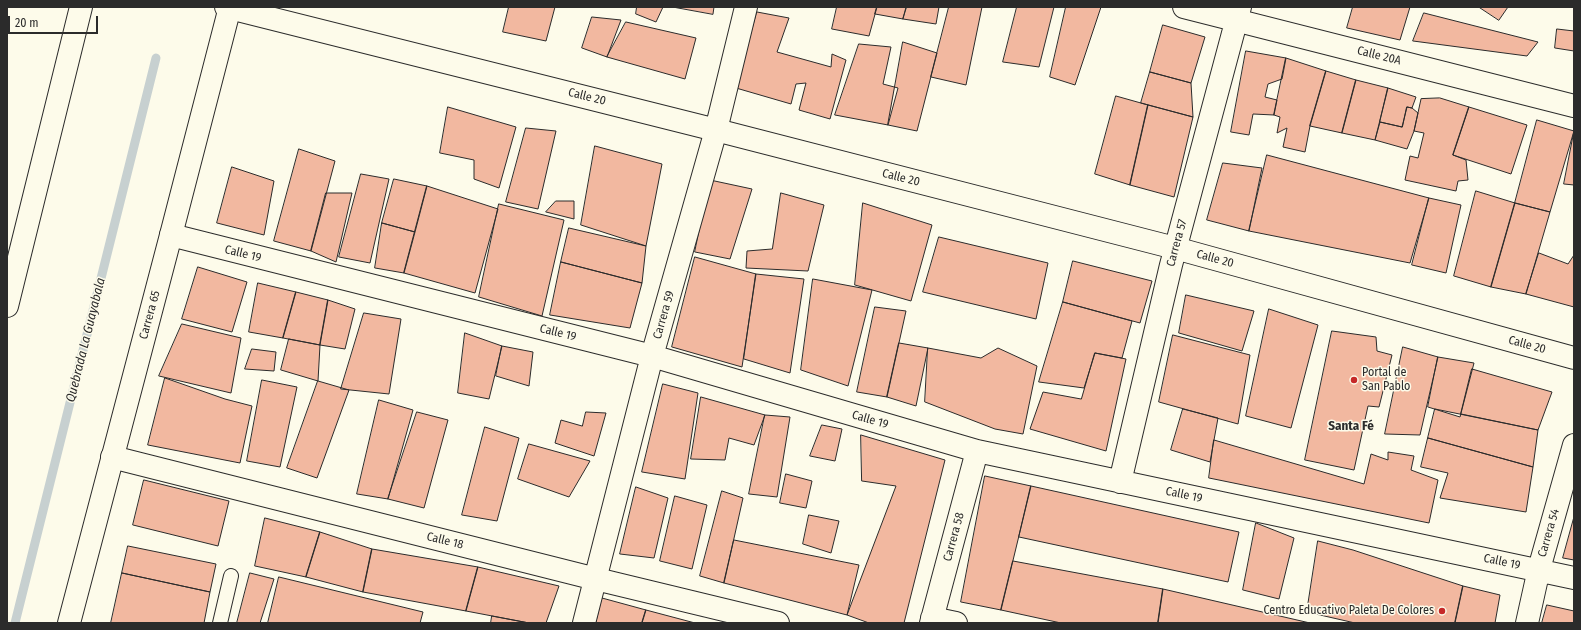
<!DOCTYPE html>
<meta charset="utf-8">
<style>
body{margin:0}
#map{position:relative;width:1581px;height:630px;overflow:hidden;background:#fdfbea;font-family:"Fira Sans Condensed",sans-serif}
canvas{display:block}
.frame{position:absolute;inset:0;border:8px solid #2b2b2b;pointer-events:none}
.scale{position:absolute;left:8px;top:16px;width:90px;height:18px;box-sizing:border-box;border:2px solid #2b2b2b;border-top:0;padding-left:5px;font-size:12px;line-height:14px;white-space:nowrap;color:#2b2b2b;-webkit-text-stroke:3px #fdfbea;paint-order:stroke}
</style>
<div id="map">
<canvas width="1581" height="630"></canvas>
<div class="frame"></div>
<div class="scale">20 m</div>
</div>
<script>
const g = document.querySelector('canvas').getContext('2d');
g.lineJoin = 'round';
function strokePath(path, color, width, dash) {
  g.strokeStyle = color;
  g.lineWidth = width;
  g.lineCap = dash ? 'butt' : 'round';
  g.setLineDash(dash || []);
  g.stroke(path);
}
function paint(path, color) {
  g.fillStyle = color;
  g.fill(path, 'evenodd');
}
function label(font, color, halo, rows, align = 'center') {
  g.font = font + ' "Fira Sans Condensed",sans-serif';
  g.lineWidth = 3;
  g.setLineDash([]);
  g.textBaseline = 'middle';
  g.strokeStyle = halo;
  g.fillStyle = color;
  for (const [text, x, y, turn = 0] of rows) {
    g.save();
    g.translate(x, y);
    g.rotate((+turn || 0) * Math.PI / 180);
    g.textAlign = isNaN(turn) ? turn : align;
    if (halo) g.strokeText(text, 0, 0);
    g.fillText(text, 0, 0);
    g.restore();
  }
}
strokePath(new Path2D(`
 M15 623 156 58`), '#c7d0d0', 9);
const building = new Path2D(`
 M509 7H555L546 41 503 32Z
 M637 7H663L656 22 636 14Z
 M673 7H714L713 14Z
 M837 7H877L869 36 832 29Z
 M877 7H906L903 19 875 14Z
 M907 7H939L936 24 903 19Z
 M949 7H982L966 85 931 77Z
 M1017 7H1054L1039 67 1003 62Z
 M1066 7H1101L1075 85 1050 77Z
 M1353 7H1410L1400 40 1347 28Z
 M1479 7H1508L1499 20Z
 M757 12 789 18 777 52 831 67 832 54 846 60 830 119 799 110 806 83 796 84 791 104 736 88Z
 M1424 13 1538 42 1527 56 1413 41Z
 M592 17 621 20 607 57 582 48Z
 M626 22 696 38 685 79 607 57Z
 M1163 25 1205 37 1191 83 1150 72Z
 M1557 29 1574 31V51L1555 48Z
 M903 42 937 53 917 131 888 125Z
 M859 44 891 47 883 84 898 88 888 125 835 115Z
 M1246 51 1286 58 1282 79 1268 84 1265 97 1277 100 1274 115 1253 114 1249 135 1231 132Z
 M1286 58 1326 71 1310 126 1305 152 1283 147 1287 128 1277 133 1280 117 1274 115Z
 M1326 71 1356 80 1342 133 1310 126Z
 M1150 72 1191 83 1193 117 1141 103Z
 M1356 80 1388 88 1375 140 1342 133Z
 M1388 88 1416 97 1412 108 1407 107 1402 127 1380 122Z
 M1116 96 1148 105 1130 185 1095 174Z
 M1440 98 1469 107 1453 155 1466 160 1468 180 1458 181 1456 191 1405 180 1410 156 1418 158 1424 133 1414 131 1421 99Z
 M1148 105 1193 117 1174 197 1130 185Z
 M448 107 516 127 499 188 474 179V160L440 153Z
 M1407 107 1412 108 1418 113 1414 131 1407 149 1375 140 1380 122 1402 127Z
 M1469 107 1527 125 1511 174 1453 155Z
 M1537 120 1574 131 1550 212 1515 203Z
 M526 128 556 131 538 209 506 202Z
 M1574 131V185L1564 184Z
 M595 146 662 164 646 246 581 225Z
 M299 149 335 161 311 251 274 241Z
 M1267 155 1429 198 1410 263 1249 231Z
 M1223 163 1262 168 1249 231 1207 220Z
 M232 167 274 181 264 235 217 223Z
 M361 174 389 179 370 263 339 257Z
 M394 179 427 186 415 232 382 223Z
 M710 180 752 189 730 259 695 252Z
 M427 186 498 209 475 293 404 273Z
 M1476 191 1515 203 1491 287 1454 276Z
 M326 193H352L336 262 311 251Z
 M781 193 824 205 808 271 746 268 747 251 772 249Z
 M1429 198 1461 205 1446 273 1412 265Z
 M556 201H574V219L546 212Z
 M863 203 932 225 911 301 855 285Z
 M1515 203 1550 212 1526 294 1491 287Z
 M499 204 564 220 542 316 479 297Z
 M382 223 415 232 404 273 375 268Z
 M569 228 646 246 642 283 561 262Z
 M939 237 1048 263 1036 319 923 292Z
 M1539 253 1568 264 1574 255V307L1526 294Z
 M695 257 756 274 742 367 672 347Z
 M1073 261 1152 281 1140 323 1063 302Z
 M561 262 642 283 630 328 550 315Z
 M198 267 247 282 232 332 182 319Z
 M756 274 804 279 790 373 744 359Z
 M813 279 872 290 848 386 801 370Z
 M258 283 296 292 283 338 249 332Z
 M296 292 328 300 320 345 283 338Z
 M1186 295 1254 311 1242 351 1179 333Z
 M328 300 355 309 345 349 320 345Z
 M1063 302 1132 321 1122 358 1095 353 1084 388 1039 382Z
 M875 307 906 311 887 397 857 392Z
 M1269 309 1318 325 1291 428 1246 416Z
 M364 313 401 319 389 394 341 389Z
 M182 324 241 338 231 393 159 376Z
 M1332 331 1376 337 1377 351 1392 355 1379 407 1368 406 1354 470 1305 460Z
 M465 333 502 346 489 399 458 393Z
 M1173 335 1250 355 1238 424 1159 402Z
 M289 339 320 345 318 381 281 370Z
 M899 343 928 348 916 406 887 397Z
 M502 346 533 352 529 386 496 376Z
 M1403 347 1438 357 1420 435 1385 434Z
 M928 348 981 358 998 348 1037 366 1023 434 995 429 925 402Z
 M252 349 276 352 274 371 245 369Z
 M1095 353 1126 359 1106 451 1030 429 1043 392 1081 399Z
 M1438 357 1474 363 1460 417 1428 407Z
 M1472 369 1552 392 1538 430 1461 414Z
 M165 378 225 399 252 406 240 463 148 445Z
 M262 380 297 387 280 467 247 461Z
 M318 381 349 390 317 478 287 468Z
 M663 384 698 393 685 479 642 472Z
 M701 397 765 415 754 445 729 438 725 460 691 459Z
 M379 400 413 410 388 499 357 494Z
 M1183 409 1218 418 1210 462 1171 450Z
 M1435 409 1538 430 1533 467 1428 438Z
 M417 412 448 420 424 508 388 499Z
 M586 412 606 413 594 456 555 443 561 420 582 426Z
 M765 415 790 417 777 497 749 494Z
 M822 425 842 429 835 461 810 456Z
 M485 427 519 438 497 521 462 515Z
 M861 435 945 460 904 623H869L847 615 896 486 862 481Z
 M1428 438 1533 467 1526 512 1440 498 1448 473 1421 467Z
 M1214 440 1364 484 1371 454 1388 460V452L1414 456 1411 470 1438 480 1429 523 1209 478Z
 M529 444 590 461 569 497 518 479Z
 M786 474 812 481 806 508 780 503Z
 M985 476 1031 486 1001 610 961 602Z
 M144 480 229 501 218 546 133 525Z
 M1031 486 1239 532 1228 582 1019 537Z
 M636 487 668 498 654 558 620 554Z
 M722 491 743 498 724 583 700 576Z
 M675 496 707 505 692 569 660 561Z
 M809 515 839 521 831 553 803 544Z
 M1574 517V560L1563 558Z
 M265 518 320 532 306 577 255 566Z
 M1256 523 1294 538 1279 599 1243 590Z
 M320 532 372 549 363 592 306 577Z
 M734 540 859 565 847 615 724 583Z
 M1318 541 1353 550 1463 586 1455 623H1355L1307 612Z
 M128 546 216 564 210 592 122 573Z
 M372 549 478 567 466 611 363 592Z
 M1013 561 1163 589 1158 623H1061L1001 610Z
 M478 567 559 586 546 623H529L466 611Z
 M122 573 210 592 204 623H111Z
 M250 573 274 579 260 623H237Z
 M279 577 423 612 420 623H268Z
 M1463 586 1500 595 1495 623H1455Z
 M1163 589 1310 623H1158Z
 M602 598 646 610 642 623H596Z
 M1547 605 1574 611V623H1542Z
 M646 610 695 623H642Z
 M492 616 529 623H491Z`);
paint(building, '#f2b8a0');
strokePath(building, '#2b2b2b', 1);
const service = new Path2D(`
 M220 623 231 576`);
const minor = new Path2D(`
 M1184 7 1574 106
 M171 235 652 356 977 451 1574 578
 M112 457 596 579 778 623
 M1120 482 1171 265 1240 7
 M932 618 956 623
 M584 623 652 356 716 130 746 7
 M931 623 977 451
 M1527 623 1539 569 1574 445`);
const tertiary = new Path2D(`
 M226 7 716 130 1175 248 1574 358`);
const secondary = new Path2D(`
 M7 306 81 7
 M69 623 171 235 230 7`);
strokePath(service, '#2b2b2b', 16);
strokePath(minor, '#2b2b2b', 24);
strokePath(tertiary, '#2b2b2b', 24);
strokePath(secondary, '#2b2b2b', 24);
strokePath(service, '#fdfbea', 14);
strokePath(minor, '#fdfbea', 22);
strokePath(tertiary, '#fdfbea', 22);
strokePath(secondary, '#fdfbea', 22);
for (const [x, y, r, color] of [
 [1354,380,4,"#c62828"],
 [1442,611,4,"#c62828"]
]) {
  const dot = new Path2D();
  dot.arc(x, y, r, 0, 2 * Math.PI);
  g.fillStyle = color;
  g.fill(dot);
  strokePath(dot, '#fdfbea', 1.5);
}
label('12px', '#2b2b2b', '#fdfbea', [
 ["Calle 20A",1379,56,14],
 ["Calle 20",587,97,14],
 ["Calle 20",901,178,14],
 ["Carrera 57",1177,243,-75],
 ["Calle 19",243,254,14],
 ["Calle 20",1215,259,15],
 ["Carrera 65",150,315,-75],
 ["Carrera 59",664,315,-74],
 ["Calle 19",558,333,14],
 ["Calle 20",1527,345,15],
 ["Calle 19",870,420,16],
 ["Calle 19",1184,495,12],
 ["Carrera 54",1549,533,-74],
 ["Carrera 58",954,537,-75],
 ["Calle 18",445,541,14],
 ["Calle 19",1502,562,12]
]);
label('12px', '#2b2b2b', '#fdfbea', [
 ["Portal de",1362,373],
 ["San Pablo",1362,387],
 ["Centro Educativo Paleta De Colores",1434,611,"right"]
], 'left');
label('italic 13px', '#2b2b2b', '#fdfbea', [
 ["Quebrada La Guayabala",86,340,-76]
]);
label('bold 13px', '#2b2b2b', '#fdfbea', [
 ["Santa Fé",1351,426]
]);
</script>
